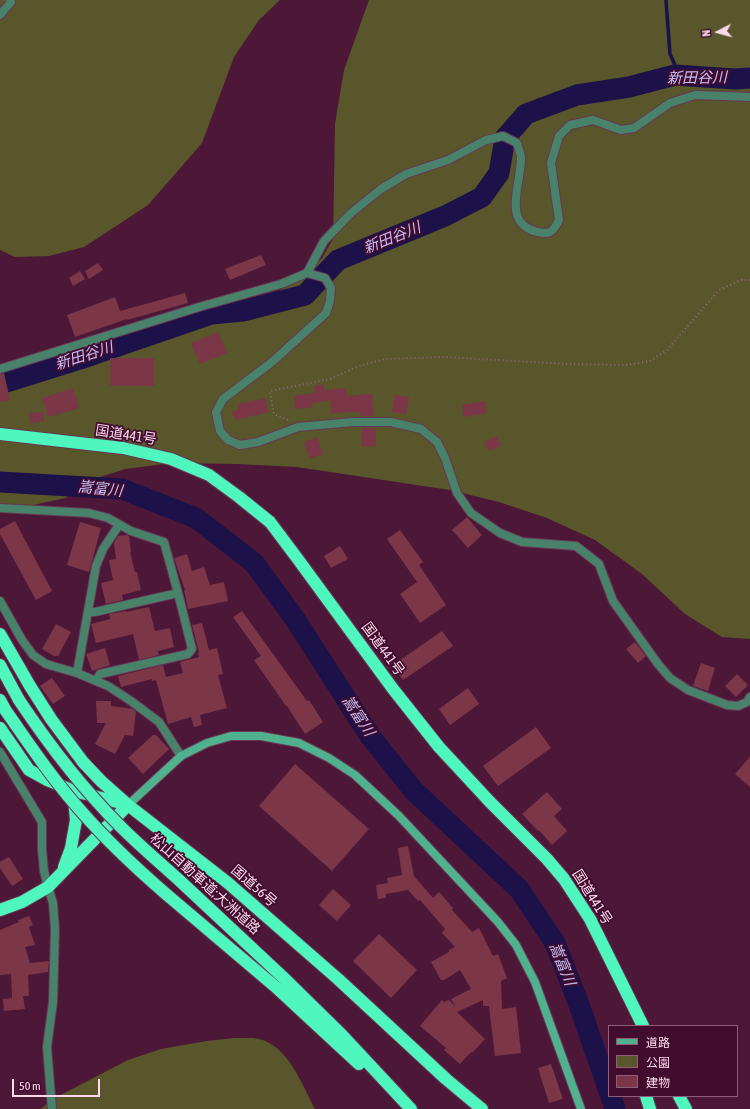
<!DOCTYPE html>
<meta charset="utf-8">
<style>
body{margin:0}
#map{position:relative;width:750px;height:1109px;overflow:hidden;background:#4d1838;font-family:"Asap Condensed","Noto Sans JP",sans-serif}
canvas{display:block}
.legend{position:absolute;left:608px;top:1025px;width:130px;height:72px;box-sizing:border-box;background:#410c2e;border:1px solid #8c5e7a;margin:0;padding:5px 7px;list-style:none;font-size:12px;color:#fdd9eb}
.legend li{display:flex;align-items:center;gap:8px;height:20px}
.legend b{width:20px;border:1px solid #8c5e7a}
.north{position:absolute;left:698px;top:12px;width:40px;height:40px;-webkit-text-stroke:3px #410c2e;paint-order:stroke;rotate:264deg;font-size:11px;font-weight:700;line-height:16px;text-align:center;color:#fdd9eb}
.north::after{content:'';display:block;margin:auto;width:14px;height:18px;background:#fdd9eb;clip-path:polygon(50% 0,100% 100%,50% 72%,0 100%)}
.scale{position:absolute;left:12px;top:1079px;width:88px;height:18px;box-sizing:border-box;border:2px solid #fdd9eb;border-top:0;padding-left:5px;font-size:12px;line-height:14px;white-space:nowrap;color:#fdd9eb;-webkit-text-stroke:3px #410c2e;paint-order:stroke}
</style>
<div id="map">
<canvas width="750" height="1109"></canvas>
<ul class="legend">
<li><b style="height:5px;background:#4fb18d"></b>道路</li>
<li><b style="height:11px;background:#58562a"></b>公園</li>
<li><b style="height:11px;background:#7b3647"></b>建物</li>
</ul>
<div class="north">N</div>
<div class="scale">50 m</div>
</div>
<script>
const g = document.querySelector('canvas').getContext('2d');
g.lineJoin = 'round';
function paint(path, color) {
  g.fillStyle = color;
  g.fill(path, 'evenodd');
}
function strokePath(path, color, width, dash) {
  g.strokeStyle = color;
  g.lineWidth = width;
  g.lineCap = dash ? 'butt' : 'round';
  g.setLineDash(dash || []);
  g.stroke(path);
}
function label(font, color, halo, rows, align = 'center') {
  g.font = font + ' "Asap Condensed","Noto Sans JP",sans-serif';
  g.lineWidth = 3.5;
  g.setLineDash([]);
  g.textBaseline = 'middle';
  g.strokeStyle = halo;
  g.fillStyle = color;
  for (const [text, x, y, turn = 0] of rows) {
    g.save();
    g.translate(x, y);
    g.rotate((+turn || 0) * Math.PI / 180);
    g.textAlign = isNaN(turn) ? turn : align;
    if (halo) g.strokeText(text, 0, 0);
    g.fillText(text, 0, 0);
    g.restore();
  }
}
paint(new Path2D(`
 M0 0H280L259 20 234 57 202 143 148 205 84 247 49 256 15 257 0 250Z
 M369 0H750V639L722 637 685 614 642 574 595 540 547 518 499 502 450 490 297 467 237 464 172 463 125 469 94 479 65 498 29 506 0 508V369L151 324 226 307 277 292 304 276 322 258 333 239 335 124 344 70Z
 M234 1038C240 1038 247 1038 253 1038 287 1041 301 1083 315 1109H41L51 1100 128 1060 161 1049 207 1041Z`), '#58562a');
strokePath(new Path2D(`
 M666 0 670 54 680 76`), '#1d1149', 3.5);
strokePath(new Path2D(`
 M0 384 80 359 211 314 243 311 305 295 338 260 445 216 482 197 499 173 505 138 526 114 577 95 629 87 675 75 735 79 750 78
 M0 482 122 489 196 518 254 563 295 619 370 736 414 791 519 889 555 943 577 999 609 1091
 M611 1096 615 1109`), '#1d1149', 21);
paint(new Path2D(`
 M261 255 266 265 230 280 225 269Z
 M98 263 103 270 89 279 85 271Z
 M80 271 85 279 73 286 69 278Z
 M185 293 188 303 127 320V319L75 337 67 315 115 297 120 311Z
 M218 332 227 353 200 364 191 343Z
 M110 358H154V386H110Z
 M4 373 10 400 0 402V374Z
 M323 384 324 390 346 388 347 396 372 394 374 416H360V412L331 413 330 400 311 404 312 407 295 409 294 396 315 393 314 386Z
 M73 388 79 408 48 417 42 398Z
 M394 395 409 397 406 414 392 412Z
 M265 398 269 412 235 420 232 412 239 409 238 404Z
 M485 401 487 413 464 417 462 405Z
 M43 412 44 421 30 423 29 413Z
 M361 428H375L376 446 362 447Z
 M497 436 501 446 488 451 484 442Z
 M317 437 323 454 310 459 304 442Z
 M467 517 482 535 468 548 452 530Z
 M15 521 52 591 36 600 0 534V529Z
 M80 522 101 528 89 572 67 565Z
 M400 530 423 562 419 565 446 605 420 623 400 594 417 582 387 539Z
 M127 535 129 536 131 551 130 552 135 572H137L141 590 122 595 123 600 106 604 101 583 113 580 109 560 116 559 114 543 118 536Z
 M340 546 348 559 331 568 324 556Z
 M187 554 192 571 204 567 210 585 224 582 228 601 188 609 184 590H185L174 558Z
 M149 607 155 631 170 628 174 647 158 651 159 655 139 660 133 634 96 643 91 624 110 619 109 614 126 611V612Z
 M242 611 307 701 309 700 323 722 305 734 287 706H286L254 660 261 656 233 617Z
 M202 623 209 650 217 648 223 674 218 675 227 708 200 715 202 725 194 727 191 717 168 724 156 680 152 681V679L121 687 118 676 163 665 166 677 183 673 180 662 199 657 198 653 199 652 192 625Z
 M56 624 71 632 58 656H54L42 649Z
 M442 631 453 646 403 680 393 665Z
 M635 642 646 656 638 663 626 649Z
 M105 648 110 665 92 671 86 654Z
 M701 663 715 668 708 691 693 686Z
 M737 674 748 685 736 697 725 686Z
 M52 678 65 696 53 704 40 686Z
 M468 688 479 704 450 725 439 709Z
 M96 701H111V706L133 709 136 712 133 736 125 735 115 754 95 744 106 723H97Z
 M536 727 551 748 498 786 483 766Z
 M153 735H156L169 749 143 774 128 758Z
 M750 757V787L735 774Z
 M295 764 369 829 332 871 259 806Z
 M547 792 562 809 554 816 567 831 552 845 539 830 538 831 522 814Z
 M408 846 414 876 433 898 439 892 453 908 452 910 472 932 479 928 493 956 498 954 507 978 501 981 502 1009 516 1007 521 1053 495 1056 489 1006H483V1000L457 1012 485 1039 472 1053 471 1052 460 1064 444 1050 446 1048 420 1026 442 1000 444 1002 449 1000 456 1007 451 999 471 989 460 970 444 980H441L431 962 449 952V950L455 947 442 933 445 929 420 900 418 901 408 890 386 894V898L378 899 376 885 388 883 387 878 402 875 398 848Z
 M9 857 23 879 12 886 0 868V862Z
 M333 889 351 905 337 921 319 905Z
 M29 916 33 925 29 927 35 945 25 947 30 963 49 961 48 972 28 975 29 996H23L25 1009 4 1011 3 999 12 998 11 974 0 975V930L19 922 18 920Z
 M379 934 417 970 391 998 353 961Z
 M551 1064 563 1099 549 1103 538 1068Z`), '#7b3647');
const street = new Path2D(`
 M0 15 11 2 10 0
 M307 273 325 278 331 288 330 301 326 313 272 362 223 399 216 412 220 431 228 440 240 445 258 442 298 427 353 422H391L421 429 437 442 445 458 457 493 471 513 500 533 522 542 576 546 599 564 613 601 658 664 670 678 688 690 727 705 738 706 747 702 750 697
 M0 369 199 307 281 284 307 273 324 241 351 213 381 189 406 174 448 160 486 140 503 136 517 143C518 148 521 153 521 158 521 187 499 228 544 233 552 234 556 226 559 220L551 163 559 136 570 125 593 120 621 130 634 128 670 103 695 95 750 97
 M0 508 89 513 108 518 131 531 164 542 178 593
 M0 601 22 640 33 655 46 664 77 673 108 686 131 701 159 722 181 756
 M88 612H95L178 593 192 649 188 654 100 674 96 681
 M77 673 96 566 103 549 119 525
 M0 752 42 822V849L44 871 48 887 53 903 55 930 53 1002 47 1047 52 1109`);
const secondary = new Path2D(`
 M128 805 181 756 207 743 231 736H261L299 743 329 758 355 775 399 816 498 922 516 945 535 982 581 1109`);
const highway = new Path2D(`
 M0 434 123 448 171 459 209 475 239 497 270 522 297 558 393 689 439 747 490 802 547 859 564 879 590 919 643 1026
 M0 634 30 686 51 719 83 762 101 781 128 805 228 883 338 979 446 1079 482 1109
 M0 665 19 700
 M0 700 6 711
 M0 728 29 770 47 780 74 791 125 804
 M64 867 71 848 76 820 74 800
 M179 880 286 980 342 1035 411 1109
 M166 894 278 989 359 1064
 M0 910 22 902 48 887 128 805
 M646 1096 650 1109
 M679 1096 686 1109`);
strokePath(street, '#693755', 10);
strokePath(secondary, '#693755', 10);
strokePath(highway, '#693755', 14);
strokePath(new Path2D(`
 M288 420 274 414 270 391 330 379 359 366 385 359 445 357 567 364 627 365 650 361 667 350 719 290 741 280H750`), '#946680', 2, [1, 3]);
strokePath(street, '#48826b', 8);
strokePath(secondary, '#4fb18d', 8);
strokePath(highway, '#4ff6be', 12);
const highwayBridge = new Path2D(`
 M19 700C49 745 82 788 120 826 139 845 159 862 179 880
 M6 711C30 745 53 780 81 811 107 841 136 868 166 894`);
strokePath(highwayBridge, '#693755', 14, []);
strokePath(highwayBridge, '#4ff6be', 12);
label('14px', '#fdd9eb', '#410c2e', [
 ["国道441号",126,435,9],
 ["国道441号",383,649,54],
 ["松山自動車道;大洲道路",205,884,42],
 ["国道56号",254,886,41],
 ["国道441号",592,897,58]
]);
label('italic 15px', '#c2bff6', '#410c2e', [
 ["新田谷川",697,78,-1],
 ["新田谷川",392,238,-22],
 ["新田谷川",84,356,-18],
 ["嵩富川",100,489,6],
 ["嵩富川",358,716,57],
 ["嵩富川",562,964,68]
]);
</script>
